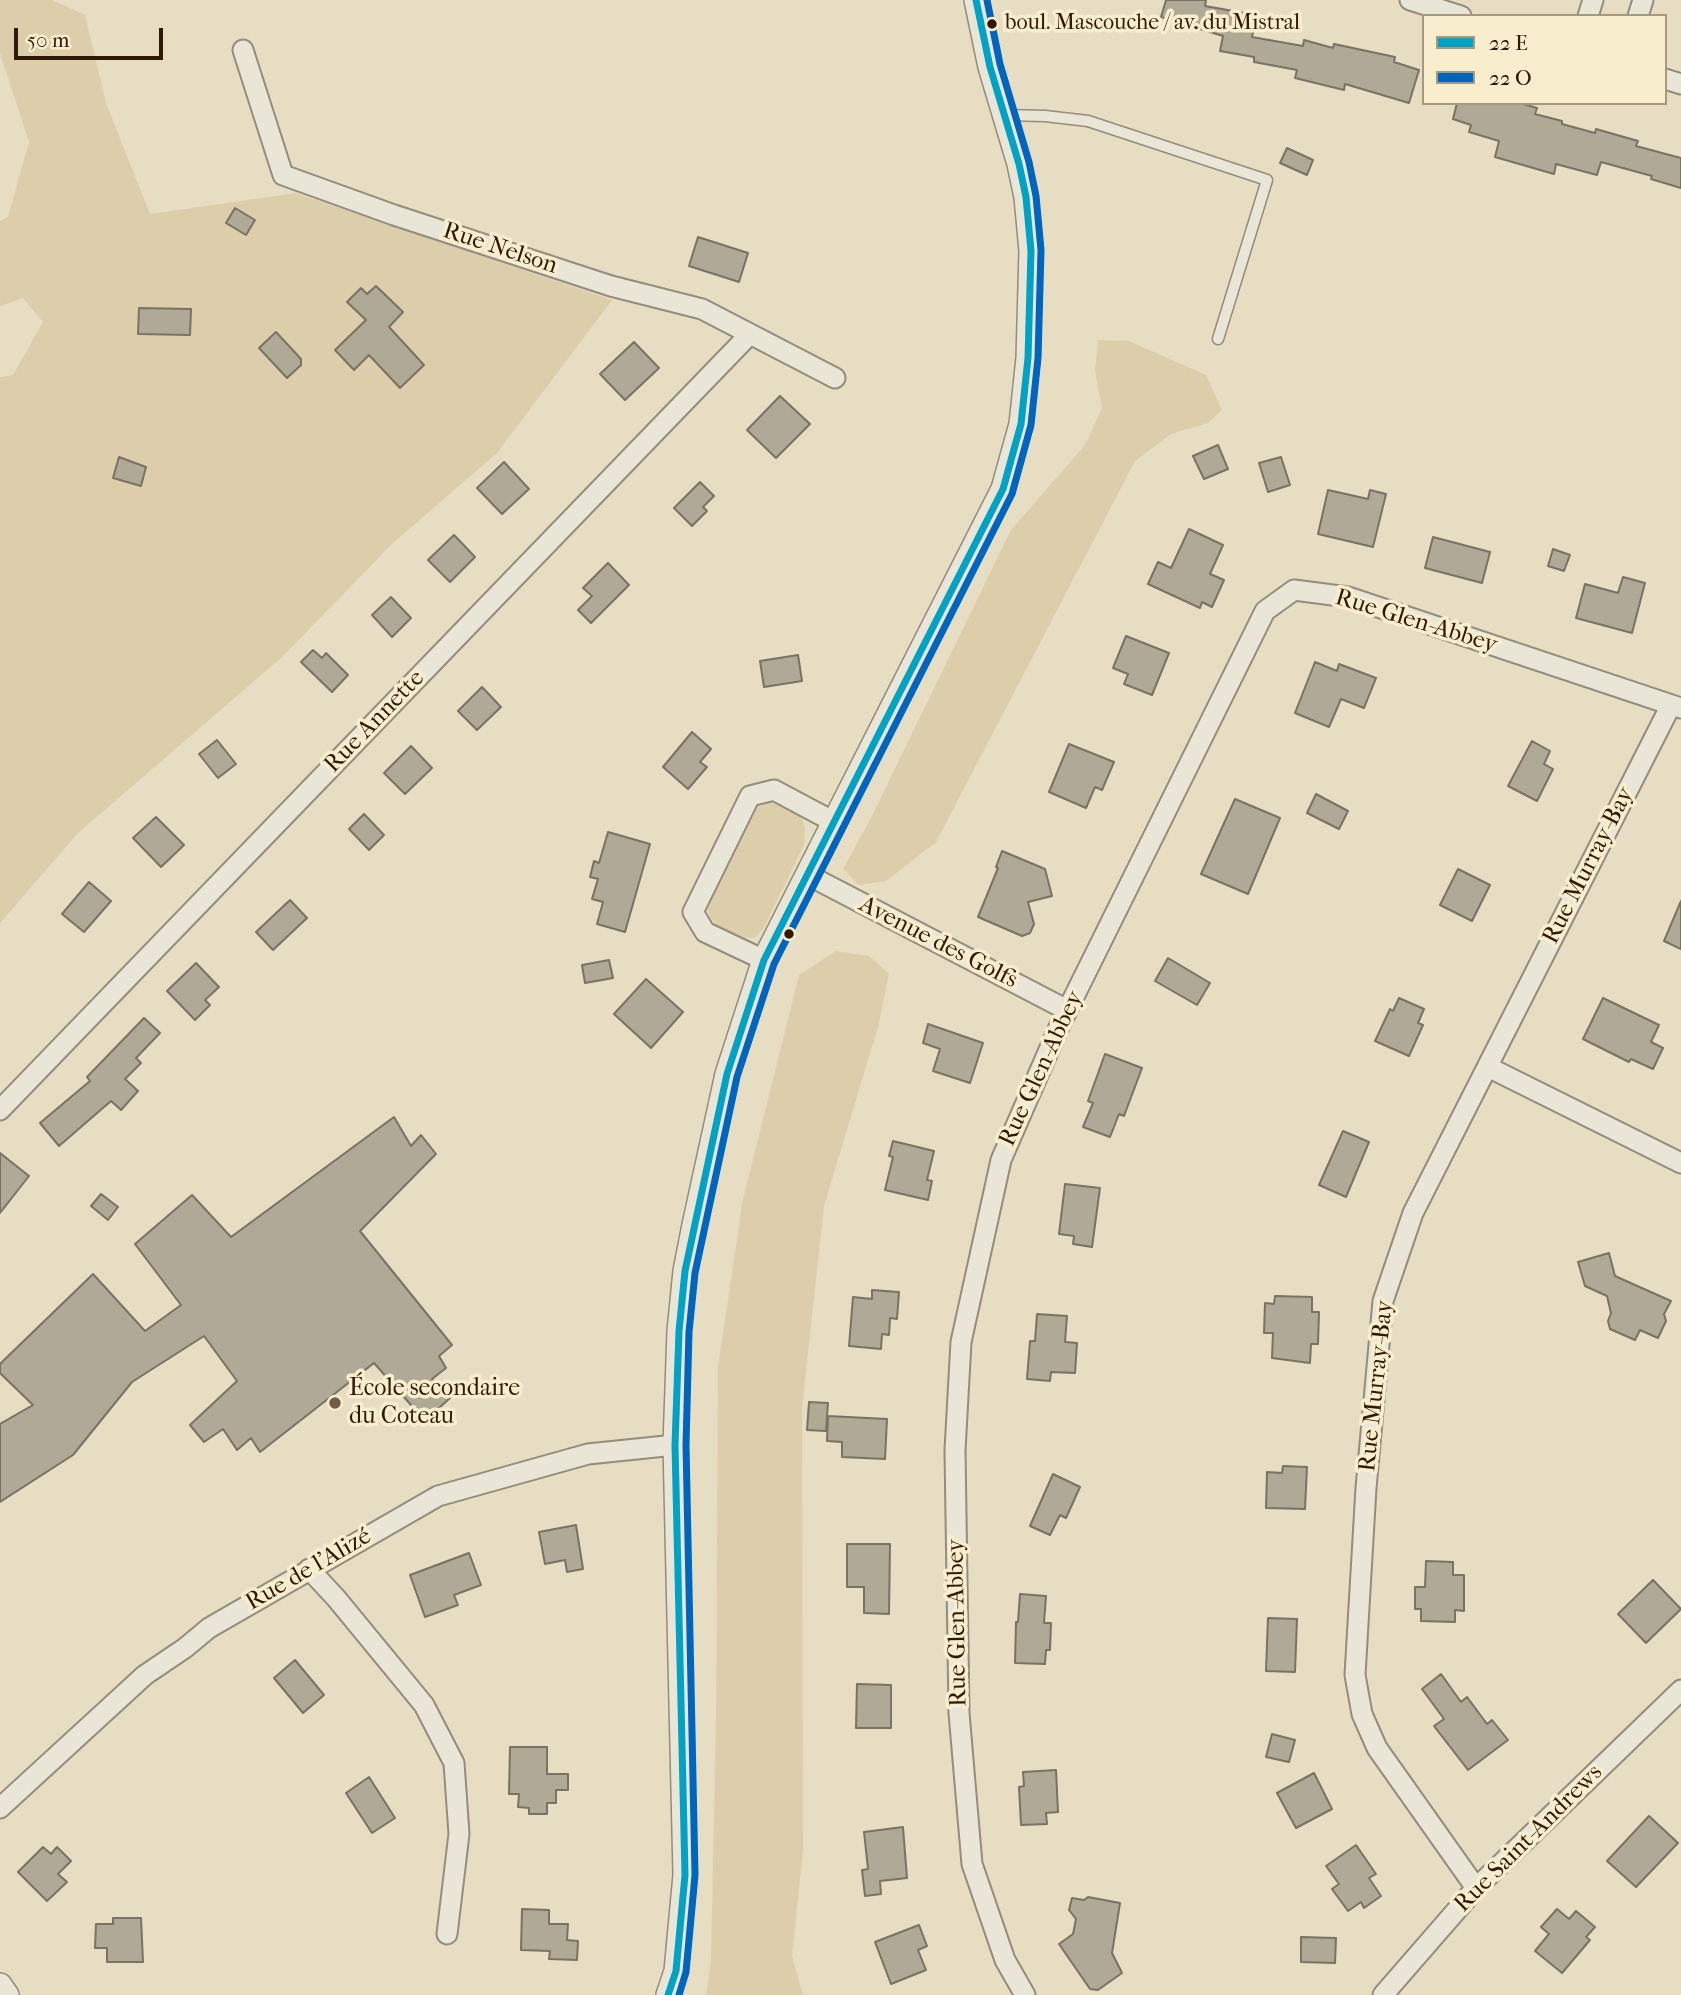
<!DOCTYPE html>
<meta charset="utf-8">
<style>
body{margin:0}
#map{position:relative;width:1681px;height:1995px;overflow:hidden;background:#e6ddc3;font-family:"IM FELL French Canon",serif}
canvas{display:block}
.legend{position:absolute;left:1422px;top:14px;width:245px;height:91px;box-sizing:border-box;background:#f8eece;border:2px solid #a8997e;margin:0;padding:9px 12px;list-style:none;font-size:21px;color:#301906}
.legend li{display:flex;align-items:center;gap:14px;height:35px}
.legend b{width:35px;border:2px solid #a8997e}
.scale{position:absolute;left:14px;top:28px;width:149px;height:32px;box-sizing:border-box;border:4px solid #301906;border-top:0;padding-left:9px;font-size:21px;line-height:24px;white-space:nowrap;color:#301906;-webkit-text-stroke:5px #f8eece;paint-order:stroke}
</style>
<div id="map">
<canvas width="1681" height="1995"></canvas>
<ul class="legend">
<li><b style="height:9px;background:#02a2c4"></b>22 E</li>
<li><b style="height:9px;background:#0065bd"></b>22 O</li>
</ul>
<div class="scale">50 m</div>
</div>
<script>
const ctx = document.querySelector('canvas').getContext('2d');
ctx.lineJoin = 'round';
function fillPath(path, color) {
  ctx.fillStyle = color;
  ctx.fill(path, 'evenodd');
}
function stroke(path, color, width, dash) {
  ctx.strokeStyle = color;
  ctx.lineWidth = width;
  ctx.lineCap = dash ? 'butt' : 'round';
  ctx.setLineDash(dash || []);
  ctx.stroke(path);
}
function label(font, color, halo, rows, align = 'center') {
  ctx.font = font + ' "IM FELL French Canon",serif';
  ctx.lineWidth = 7;
  ctx.setLineDash([]);
  ctx.textBaseline = 'middle';
  ctx.strokeStyle = halo;
  ctx.fillStyle = color;
  for (const [text, x, y, turn = 0] of rows) {
    ctx.save();
    ctx.translate(x, y);
    ctx.rotate((+turn || 0) * Math.PI / 180);
    ctx.textAlign = isNaN(turn) ? turn : align;
    if (halo) ctx.strokeText(text, 0, 0);
    ctx.fillText(text, 0, 0);
    ctx.restore();
  }
}
const green = new Path2D(`
 M0,0h52l33,15 21,88 44,111 146,-21 316,107 -115,153 -104,90 -111,114 -204,176 -78,90v-546l13,-2 30,-53 -20,-24 -23,8v-85l8,-4 21,-75 -29,-89z
 M1098,340l31,1 77,34 16,35 -14,13 -37,11 -36,27 -199,381 -50,39 -27,4 -16,-16 27,-49 141,-290 74,-85 17,-37 -7,-37z
 M768,803l11,2 22,12 4,10 -1,18 -41,84 -8,9c-26,1 -47,-11 -49,-38l51,-93z
 M836,951l33,5 20,18 -11,53 -54,179 -22,202 1,442 -11,106 11,39h-97l5,-35 5,-241 2,-352 25,-168 56,-224z`);
const building = new Path2D(`
 M1166,0h40l-1,6 51,9 -4,22 51,9 1,-6 29,8 1,-4 61,13 -1,5 25,8 -10,33 -64,-19 -1,6 -49,-12 2,-8 -43,-8v-5l-34,-6 3,-15 -62,-19z
 M1457,103h63l17,5 -2,6 27,7v3l33,9 1,-4 42,12 -2,5 45,12v30l-30,-9 1,-3 -51,-14 -4,13 -41,-11 -2,10 -59,-17 4,-16 -30,-9 2,-7 -18,-6z
 M1287,148l26,12 -6,15 -27,-12z
 M235,208l20,12 -9,15 -20,-12z
 M698,237l50,16 -9,29 -50,-16z
 M376,286l27,26 -14,15 35,38 -24,23 -31,-33 -15,15 -19,-20 31,-30 -19,-18 14,-14 6,6z
 M139,308l52,1 -1,26 -52,-1z
 M276,332l25,27v6l-14,13 -28,-30z
 M634,342l25,26 -34,32 -25,-26z
 M780,396l30,28 -34,34 -29,-28z
 M1218,445l10,24 -24,10 -11,-23z
 M119,457l27,10 -5,19 -28,-8z
 M1281,457l9,28 -22,7 -9,-29z
 M504,462l25,27 -27,25 -25,-26z
 M700,482l14,14 -11,11 4,4 -15,15 -18,-18z
 M1328,490l40,9 2,-9 16,4 -13,53 -55,-13z
 M1189,529l34,16 -13,29 14,6 -12,27 -10,-5 -2,6 -52,-24 10,-22 13,6z
 M454,535l21,22 -25,25 -22,-22z
 M1433,537l57,15 -8,31 -57,-15z
 M1553,549l17,6 -6,16 -16,-5z
 M608,563l21,22 -38,38 -13,-13 14,-14 -9,-8z
 M1623,577l22,6 -13,50 -56,-15 9,-34 33,9z
 M391,597l20,21 -19,19 -20,-22z
 M1126,636l43,17 -17,42 -28,-11 4,-10 -15,-6z
 M313,650l9,8 4,-5 22,22 -16,17 -31,-30z
 M798,655l4,26 -38,6 -4,-26z
 M1315,662l22,9 2,-7 37,14 -12,30 -23,-9 -12,28 -34,-14z
 M482,687l19,20 -24,23 -19,-19z
 M692,732l19,17 -11,13 7,5 -19,22 -25,-22z
 M217,740l19,24 -18,14 -19,-24z
 M1532,741l18,10 -6,13 9,5 -16,32 -29,-15z
 M1069,744l45,18 -12,28 -7,-3 -9,21 -37,-16z
 M411,746l21,22 -27,26 -21,-21z
 M1316,794l32,17 -9,18 -32,-16z
 M1235,799l45,19 -32,76 -47,-20z
 M364,814l20,21 -15,15 -20,-21z
 M156,817l28,28 -23,22 -28,-29z
 M608,832l42,12 -25,88 -28,-8 6,-22 -11,-3 6,-20 -8,-2 4,-16 5,2z
 M1002,851l43,18 7,27 -24,6 6,22 -4,9 -8,3 -44,-19 20,-49 -2,-1z
 M1458,869l32,16 -18,36 -32,-16z
 M89,882l22,19 -27,31 -22,-18z
 M290,900l17,18 -34,32 -17,-18z
 M1681,901v48l-17,-8z
 M1168,958l42,25 -13,22 -42,-24z
 M609,960l4,18 -28,5 -3,-18z
 M196,963l23,24 -14,13 5,5 -15,15 -28,-29z
 M646,979l37,33 -32,36 -37,-34z
 M1399,998l25,11 -6,14 5,2 -14,31 -34,-15 15,-32 3,2z
 M1603,998l56,27 -8,17 12,6 -10,21 -22,-10 -2,3 -46,-23z
 M144,1018l16,15 -24,25 5,5 -16,16 13,12 -17,19 -10,-9 -52,45 -19,-23 50,-42 -3,-4z
 M928,1024l55,19 -13,40 -37,-12 7,-22 -17,-6z
 M1105,1054l37,14 -18,48 -5,-2 -9,23 -27,-10 10,-24 -5,-2z
 M394,1117l17,29 10,-11 15,19 -76,77 92,114 -13,11 7,12 -14,11 19,18 -26,24 -51,-58 -114,89 -9,-14 -14,12 -14,-21 -19,13 -14,-17 47,-44 -33,-45 -72,46 -59,73 -73,47v-78l33,-19 -33,-32v-9l93,-90 52,57 36,-26 -46,-61 57,-49 39,42z
 M1343,1131l26,11 -23,55 -27,-12z
 M893,1141l41,10 -7,29 5,1 -4,19 -43,-10 8,-33 -4,-1z
 M0,1153l29,23 -29,37z
 M1065,1184l35,4 -8,59 -19,-3 1,-8 -15,-2z
 M101,1194l17,13 -10,13 -17,-14z
 M1609,1253l6,23 56,25 -7,13 2,7 -8,17 -18,-8 -5,10 -25,-11 -2,-8 3,-8 -4,-17 -22,-10 -7,-24z
 M872,1290l27,2 -2,27 -7,-1 -1,17 -7,-1 -1,15 -32,-3 4,-49 19,2z
 M1275,1296l37,1v15h7l-1,32h-7l-1,19 -38,-5 1,-25h-9l1,-30 9,1z
 M1037,1314l30,2 -2,26 12,1 -2,30 -24,-1 -1,9 -23,-2 3,-38h5z
 M809,1402l19,1 -2,28 -19,-1z
 M828,1416l59,3 -2,40 -43,-2v-15l-15,-1z
 M1283,1466l24,1 -2,42 -39,-1 1,-36 15,1z
 M1053,1474l27,13 -14,31 -6,-3 -10,20 -20,-9z
 M576,1525l7,44 -16,3 -2,-12 -20,4 -6,-32z
 M847,1544h43l-1,70 -25,-1v-26h-17z
 M469,1553l12,32 -27,10 4,10 -33,12 -15,-42z
 M1426,1561l27,1v13h11v36l-9,-1v12l-34,-1v-12h-6v-22h10z
 M1653,1580l28,29 -35,34 -28,-29z
 M1020,1594l26,2 -2,27h7l-1,27h-4l-1,14 -30,-1 1,-41h2z
 M1268,1618l29,1 -2,53 -29,-1z
 M295,1660l29,35 -21,18 -29,-35z
 M1441,1674l20,28 6,-5 20,27 5,-4 16,20 -40,30 -34,-44 10,-7 -22,-30z
 M857,1684l34,1v43h-35z
 M1272,1734l23,6 -6,22 -23,-5z
 M510,1747h37v27h21v16h-12v13h-9v11h-18v-6l-11,-1 1,-13h-10z
 M1056,1770l2,42 -12,1 1,11 -26,1 -2,-38 5,-1 -1,-14z
 M1314,1773l18,36 -36,19 -19,-35z
 M369,1777l26,41 -23,15 -26,-40z
 M1649,1816l29,27 -42,44 -29,-26z
 M903,1827l4,51 -27,3 1,13 -16,2 -3,-26 6,-1 -4,-37z
 M1356,1845l20,29 -7,4 12,18 -17,12 -3,-6 -13,9 -16,-22 7,-5 -13,-18z
 M43,1847l8,7 6,-7 14,14 -13,13 9,8 -20,19 -29,-29z
 M1088,1897l32,6 -8,50 10,20 -24,17 -8,-1 -31,-45 14,-10 3,-15 -7,-9 3,-12 12,2z
 M522,1909l27,1v14h19l-1,16 11,1 -1,19 -28,-1 1,-8 -29,-1z
 M1557,1909l12,10 7,-8 19,16 -9,10 4,3 -28,33 -27,-22 14,-17 -8,-7z
 M113,1918h28l2,44h-36v-14h-12l1,-24h17z
 M919,1925l8,21 -9,4 8,20 -35,14 -16,-42z
 M1301,1937l35,1 -1,25 -34,-1z`);
const service = new Path2D(`
 M1006,115l39,1 43,5 179,59 -49,159`);
const minor = new Path2D(`
 M1410,0l51,16
 M1588,16l5,-16
 M1638,16l5,-16
 M243,50l40,125 111,40 217,71 91,23 133,69
 M1665,79l16,5
 M808,875l259,135
 M764,960l-59,-28 -12,-20 57,-116 24,-6 60,32
 M1488,1067l193,96
 M0,1110l750,-776
 M309,1569l27,29 88,107 30,58 5,71 -12,100
 M0,1808l145,-133 40,-27 24,-20 229,-132 150,-42 87,-9
 M1476,1888l-99,-140 -15,-34 -7,-39 11,-187 17,-187 30,-88 258,-508
 M1025,1995l-20,-35 -33,-96 -13,-151 -4,-263 6,-108 40,-182 58,-133 206,-416 29,-21 54,7 333,111
 M1383,1995l93,-107 205,-198`);
const tertiary = new Path2D(`
 M0,1985l7,10
 M668,1995l8,-24 9,-96 -10,-430 4,-114 6,-60 9,-46 33,-151 37,-114 239,-471 18,-65 7,-66 3,-107 -5,-54 -7,-33 -29,-97 -14,-67`);
const bus1 = new Path2D(`
 M668,1995l8,-24 9,-96 -10,-430 4,-114 6,-60 42,-197 37,-114 239,-471 18,-65 7,-66 3,-107 -5,-54 -7,-33 -29,-97 -14,-67`);
const bus2 = new Path2D(`
 M679,1995l7,-23 9,-97 -9,-430 3,-113 6,-59 42,-196 37,-113 238,-470 19,-69 7,-67 3,-108 -5,-54 -7,-34 -29,-98 -13,-64`);
const markers = [
 [992,24,6,"#301906"],
 [789,934,6,"#301906"],
 [335,1403,7,"#705e48"]
];
const busNames = [
 ["boul. Mascouche / av. du Mistral",1005,24]
];
const streetNames = [
 ["Rue Nelson",500,249,18],
 ["Rue Glen-Abbey",1416,622,17],
 ["Rue Annette",375,722,-46],
 ["Rue Murray-Bay",1589,866,-63],
 ["Avenue des Golfs",938,943,27],
 ["Rue Glen-Abbey",1042,1069,-65],
 ["Rue Murray-Bay",1377,1386,-84],
 ["Rue de l'Alizé",309,1570,-30],
 ["Rue Glen-Abbey",958,1623,-91],
 ["Rue Saint-Andrews",1529,1839,-45]
];
const poiNames = [
 ["École secondaire",349,1389],
 ["du Coteau",349,1417]
];
fillPath(green, '#dcceaa');
fillPath(building, '#b0a996');
stroke(building, '#7a7263', 2);
stroke(service, '#958c7c', 13);
stroke(minor, '#958c7c', 23);
stroke(tertiary, '#958c7c', 26);
stroke(service, '#e9e6d8', 10);
stroke(minor, '#e9e6d8', 19);
stroke(tertiary, '#e9e6d8', 23);
stroke(bus1, '#02a2c4', 7);
stroke(bus2, '#0065bd', 7);
for (const [x, y, r, color] of markers) {
  const dot = new Path2D();
  dot.arc(x, y, r, 0, 2 * Math.PI);
  ctx.fillStyle = color;
  ctx.fill(dot);
  stroke(dot, '#f8eece', 2.5);
}
label('22px', '#301906', '#f8eece', busNames, 'left');
label('24px', '#301906', '#f8eece', streetNames);
label('24px', '#301906', '#f8eece', poiNames, 'left');
</script>
